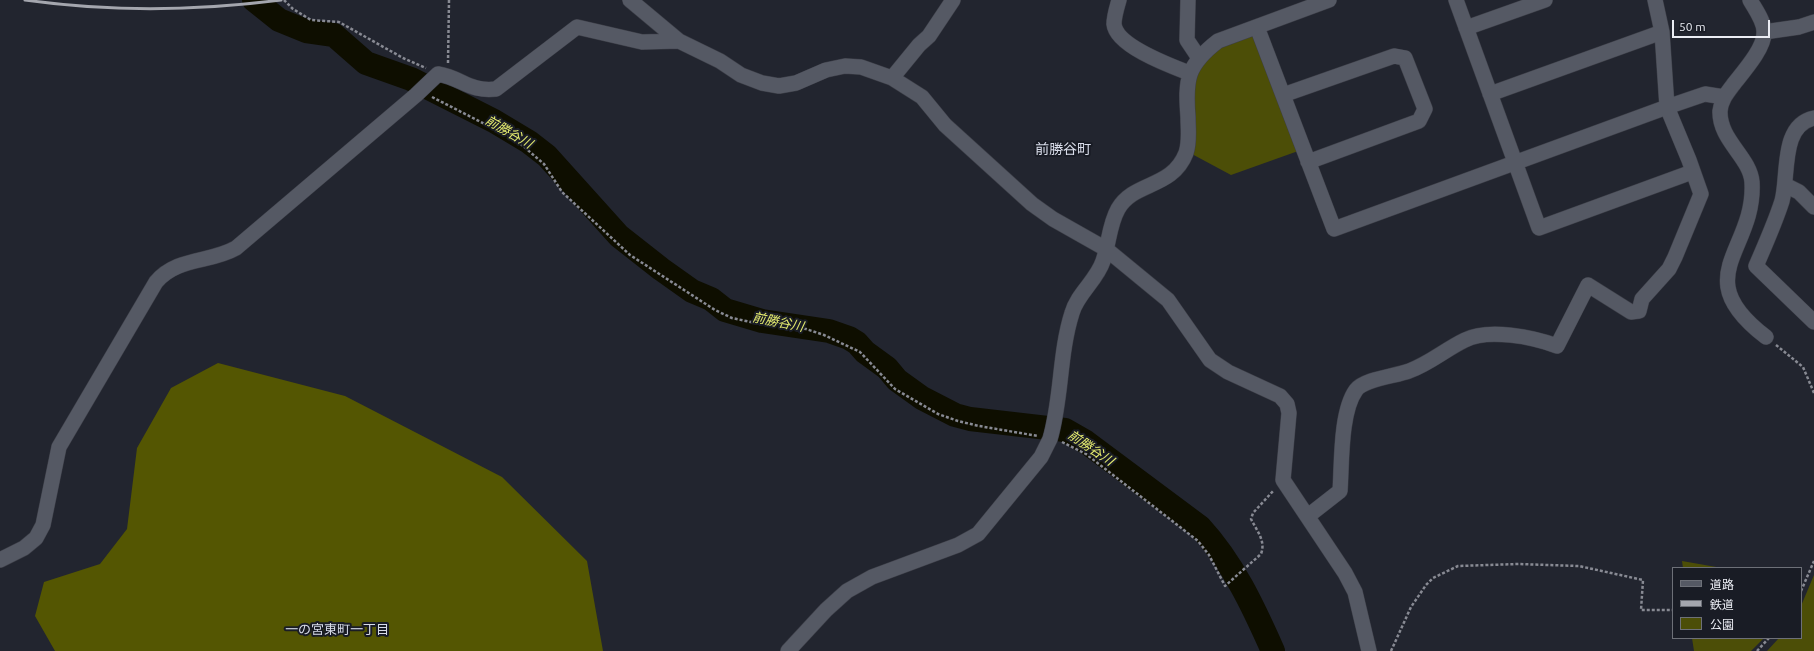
<!DOCTYPE html>
<meta charset="utf-8">
<style>
body{margin:0}
#map{position:relative;width:1814px;height:651px;overflow:hidden;background:#22252f;font-family:Ubuntu,"Noto Sans JP",sans-serif}
canvas{display:block}
.legend{position:absolute;left:1672px;top:567px;width:130px;height:72px;box-sizing:border-box;background:#191c25;border:1px solid #6d7078;margin:0;padding:5px 7px;list-style:none;font-size:12px;color:#ebedf4}
.legend li{display:flex;align-items:center;gap:8px;height:20px}
.legend b{width:20px;border:1px solid #6d7078}
.scale{position:absolute;left:1672px;top:20px;width:98px;height:18px;box-sizing:border-box;border:2px solid #ebedf4;border-top:0;padding-left:5px;font-size:12px;line-height:14px;white-space:nowrap;color:#ebedf4;-webkit-text-stroke:3px #191c25;paint-order:stroke}
</style>
<div id="map">
<canvas width="1814" height="651"></canvas>
<ul class="legend">
<li><b style="height:5px;background:#555964"></b>道路</li>
<li><b style="height:5px;background:#a4a6ae"></b>鉄道</li>
<li><b style="height:11px;background:#4c4e07"></b>公園</li>
</ul>
<div class="scale">50 m</div>
</div>
<script>
const ctx = document.querySelector('canvas').getContext('2d');
ctx.lineJoin = 'round';
function fillPath(path, color) {
  ctx.fillStyle = color;
  ctx.fill(path, 'evenodd');
}
function stroke(path, color, width, dash) {
  ctx.strokeStyle = color;
  ctx.lineWidth = width;
  ctx.lineCap = dash ? 'butt' : 'round';
  ctx.setLineDash(dash || []);
  ctx.stroke(path);
}
function label(font, color, halo, rows, align = 'center') {
  ctx.font = font + ' Ubuntu,"Noto Sans JP",sans-serif';
  ctx.lineWidth = 4;
  ctx.setLineDash([]);
  ctx.textBaseline = 'middle';
  ctx.strokeStyle = halo;
  ctx.fillStyle = color;
  for (const [text, x, y, turn = 0] of rows) {
    ctx.save();
    ctx.translate(x, y);
    ctx.rotate((+turn || 0) * Math.PI / 180);
    ctx.textAlign = isNaN(turn) ? turn : align;
    if (halo) ctx.strokeText(text, 0, 0);
    ctx.fillText(text, 0, 0);
    ctx.restore();
  }
}
const green = new Path2D(`
 M1265,29l36,121 -70,25 -41,-22 6,-83 11,-18z
 M1682,561l40,7h-39z
 M1814,575v76h-47l12,-13h22v-32z
 M1692,638h72l-13,13h-57z`);
const forest = new Path2D(`
 M218,363l127,33 157,81 85,84 16,90h-548l-20,-35 9,-34 56,-18 27,-35 10,-81 34,-60z`);
const river = new Path2D(`
 M254,0l25,20 27,11 28,4 32,28 45,16 83,42 35,21 18,14 72,80 42,33 31,22 19,8 14,11 37,11 67,10 20,7 8,5 8,9 22,16 10,12 25,18 33,17 15,4 95,11 21,12 114,85c33,36 53,79 73,124`);
const path = new Path2D(`
 M284,0l9,9 18,11 28,2 64,36 23,10
 M448,63l1,-63
 M432,97l84,43 28,24 18,28 68,63 85,55 17,8 28,6 46,5 18,6 36,17 35,37 43,25 20,7 21,5 59,10
 M1776,345l27,22 11,26
 M1062,442l24,12 112,87 11,14 16,31 36,-32c5,-13 -4,-23 -10,-35l2,-6 21,-23
 M1801,591l13,-30
 M1391,651l20,-44 15,-22 7,-7 25,-12 61,-2 60,2 64,14 -2,30h32
 M1757,651l12,-13`);
const minor = new Path2D(`
 M630,0l49,41 41,20 21,14 21,8 17,3 17,-3 30,-13 19,-4 16,1 31,11 30,19 23,28 87,79 21,15 53,30 62,51 42,60 18,12 52,24 7,8 2,9 -6,67 62,93 10,19 14,59
 M1119,0c-2,7 -5,16 -5,24 2,22 57,42 75,49
 M1188,0l-1,40 12,18
 M1456,0l83,228 153,-56
 M1750,0c5,9 15,22 14,33 0,16 -21,39 -31,52 -6,8 -12,15 -13,26 -1,29 30,46 32,71 4,69 -66,94 14,155
 M1257,27l77,202 333,-122 38,-13 19,3
 M1466,28l79,-28
 M1764,32l35,-5 15,-5
 M892,78l27,-33 10,-9 24,-36
 M1490,94l172,-62
 M1283,95l111,-39 11,2 20,51 -6,12 -111,41
 M1814,118c-34,7 -25,58 -32,83 -7,22 -17,44 -26,65l58,56
 M1785,185l14,7 15,15
 M1308,516l32,-25c2,-27 0,-79 16,-101 8,-11 40,-14 53,-19 20,-7 37,-22 56,-31 23,-12 68,-3 92,6l31,-61 43,27 8,-1 3,-12 27,-30 6,-12 26,-63 -12,-34 -22,-53 -5,-75 -7,-32
 M0,560l24,-12 12,-10 7,-13 16,-78 97,-165c21,-25 54,-19 80,-34l180,-153 22,-21c24,4 31,18 58,15l81,-62 65,15 37,-1
 M788,651l38,-41 21,-19 25,-14 86,-32 20,-11 63,-77 9,-18c12,-41 9,-85 22,-126 5,-19 25,-33 31,-52 6,-17 6,-36 15,-52 16,-28 54,-20 68,-56 4,-12 2,-23 2,-36 -3,-38 -1,-52 30,-76l111,-41`);
const rail = new Path2D(`
 M25,0c85,12 171,11 256,0`);
const waterNames = [
 ["前勝谷川",509,132,30],
 ["前勝谷川",778,322,11],
 ["前勝谷川",1091,448,34]
];
const neighbourhoodNames = [
 ["一の宮東町一丁目",337,630]
];
const quarterNames = [
 ["前勝谷町",1063,149]
];
fillPath(green, '#4c4e07');
fillPath(forest, '#545602');
stroke(river, '#0e0e00', 24);
stroke(minor, '#3d3f48', 16);
stroke(path, '#888a93', 2.5, [3, 2]);
stroke(minor, '#555964', 15);
stroke(rail, '#a4a6ae', 3);
label('italic 13px', '#e6ed6f', '#191c25', waterNames);
label('13px', '#d8dce9', '#191c25', neighbourhoodNames);
label('14px', '#d8dce9', '#191c25', quarterNames);
</script>
